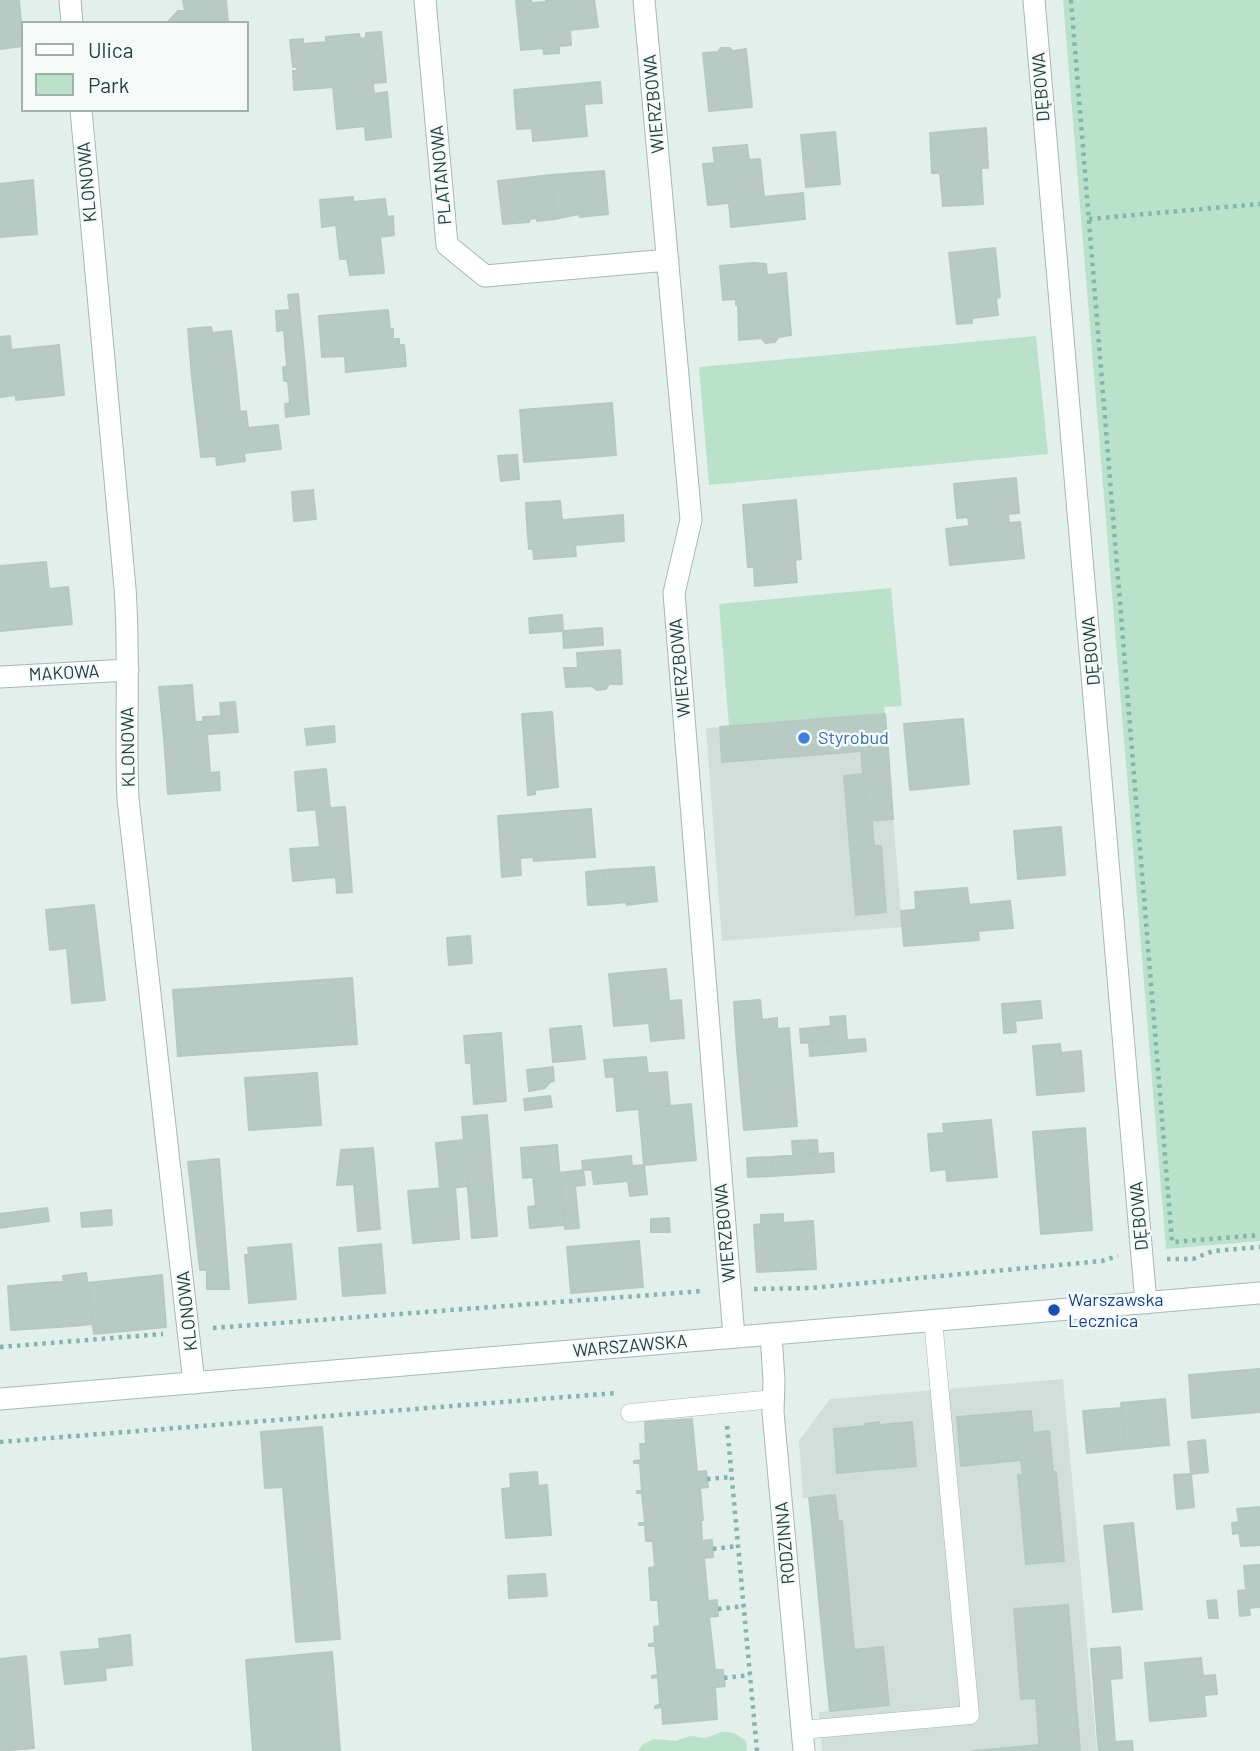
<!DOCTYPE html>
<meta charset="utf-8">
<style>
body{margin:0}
#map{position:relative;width:1260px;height:1751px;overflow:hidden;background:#e3efeb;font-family:Barlow,sans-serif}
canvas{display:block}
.legend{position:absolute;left:21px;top:21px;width:228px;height:91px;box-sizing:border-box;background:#f5faf8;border:2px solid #a0b0ae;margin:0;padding:9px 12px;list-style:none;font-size:21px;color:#20423e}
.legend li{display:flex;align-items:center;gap:14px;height:35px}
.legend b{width:35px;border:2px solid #a0b0ae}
</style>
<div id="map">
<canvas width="1260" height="1751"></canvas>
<ul class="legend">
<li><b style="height:9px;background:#fff"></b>Ulica</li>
<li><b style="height:19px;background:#bae2ca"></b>Park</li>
</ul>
</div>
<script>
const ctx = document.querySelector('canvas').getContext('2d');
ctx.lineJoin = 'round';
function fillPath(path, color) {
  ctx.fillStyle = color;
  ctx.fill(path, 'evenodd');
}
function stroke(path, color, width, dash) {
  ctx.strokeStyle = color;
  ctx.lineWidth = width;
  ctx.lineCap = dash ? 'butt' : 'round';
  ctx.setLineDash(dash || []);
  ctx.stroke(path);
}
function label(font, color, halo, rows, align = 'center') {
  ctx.font = font + ' Barlow,sans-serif';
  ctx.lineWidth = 5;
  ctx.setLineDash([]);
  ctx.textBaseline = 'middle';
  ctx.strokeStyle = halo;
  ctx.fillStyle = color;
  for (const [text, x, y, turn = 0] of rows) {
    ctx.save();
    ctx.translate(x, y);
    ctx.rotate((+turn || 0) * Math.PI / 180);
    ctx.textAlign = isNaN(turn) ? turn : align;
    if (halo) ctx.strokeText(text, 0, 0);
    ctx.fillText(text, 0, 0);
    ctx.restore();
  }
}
const built = new Path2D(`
 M885,714l17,213 -180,14 -16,-213z
 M1063,1379l34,372h-275l-3,-39 11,-1 -21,-213h-6l-4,-57 31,-42z`);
const green = new Path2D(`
 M1063,0h197v1241l-94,8z
 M1036,336l12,118 -339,31 -10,-118z
 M891,588l11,118 -18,1 1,7 -156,12 -10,-122z
 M721,1732c10,-1 16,2 25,9l1,10h-109l5,-7 11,-5 22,2 14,-5 16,2z`);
const building = new Path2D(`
 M0,0h19l4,46 -23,3z
 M183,0h43l2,23h-61l11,-12h7z
 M516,0h15l1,3 14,-1v-2h48l4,27 -28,3 1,15 -12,1v7l-15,1 -1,-6 -22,2z
 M381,32l5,50 -13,1 1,11 13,-2 4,45 -25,3 -1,-14 -28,3 -4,-42 -39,3 -1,-19h4v-4h-4l-3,-27 13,-1v5l23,-2v-5l33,-3 1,5 6,-1v-5z
 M721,48h9l2,3 14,-2 6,58 -43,4 -6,-58 15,-1z
 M600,82l2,21 -18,1 3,32 -54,5 -1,-13 -15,1 -3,-39z
 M986,128l2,40h-7l2,36 -40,2 -3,-33h-8l-2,-40z
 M835,132l5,52 -34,3 -5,-52z
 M747,145l2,15 11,-1 4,38 39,-4 2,26 -74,8 -2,-24 -21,2 -5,-41 12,-1 -2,-15z
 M604,171l4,43 -28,3 -1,-3 -24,5 -4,-44z
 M551,175l4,44 -18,2v-3l-7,1 -1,3 -26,2 -5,-43z
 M33,180l4,54 -37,3v-53z
 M353,197v5l32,-3 2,18 6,-1 1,19 -14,2 4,36 -34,2 -3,-16h-7l-4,-34 -14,2 -2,-27z
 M995,248l5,49 -4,1 2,17 -26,3v5l-15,1 -8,-71z
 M754,263l12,1 1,11 19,-2 5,62 -12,2 -4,5 -9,1 -5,-5 -22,2 -1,-36 -2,1v-6l-13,1 -3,-34z
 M298,294l7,72 -18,1 -3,-37 -7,1 -1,-20 14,-1 -2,-15z
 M388,310l2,20 3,-1v10h6v6h5l2,21 -60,6 -1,-16 -23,1 -3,-41z
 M211,327l1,6 19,-2 5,41 -44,5 -4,-48z
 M10,336l1,14 48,-5 5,50 -48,5v-5l-16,2v-60z
 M305,366l4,48 -23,3 -1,-13 5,-1 -2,-22h-4l-1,-14z
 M236,372l4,40 6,-1 2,17 30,-3 3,24 -37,4 1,8 -28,4 -1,-9 -15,1 -9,-80z
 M612,403l4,52 -92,7 -4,-52z
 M517,455l2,24 -18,2 -3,-25z
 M1016,478l3,35 -11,1 1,9 11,-1 4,36 -74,7 -4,-36 23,-3 -1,-9 -11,1 -3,-34z
 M313,490l3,29 -22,2 -2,-29z
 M796,500l5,59 -6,1 2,22 -42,4 -1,-19h-6l-5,-62z
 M560,501l2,19 -35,3 -1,-20z
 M623,515l1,26 -49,4 1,11 -42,3 -1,-11 -4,1 -2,-26z
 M46,562l3,27 19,-2 4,37 -72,7v-65z
 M562,615l1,16 -33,2 -1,-15z
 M602,628l1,17 -39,3 -1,-17z
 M620,650l2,34h-13l-3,5 -9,1 -5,-4 -26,1 -2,-19h14l-1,-15z
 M192,685l3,37h8v-5l18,-1 2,17 -59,5 -5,-51z
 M235,702l3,30 -15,1 -3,-30z
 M552,712l6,75 -23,3v4l-7,1 -6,-81z
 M885,714l3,35 -166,13 -2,-35z
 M963,719l6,65 -59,6 -6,-66z
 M334,726l1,16 -28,3 -2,-16z
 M207,735l3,38 9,-1 1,18 -52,4 -4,-56z
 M888,749l5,70 -26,2 -6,-70z
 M326,769l4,39 -32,3 -3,-39z
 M863,774l4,47h5l2,25 -24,2 -6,-72z
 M345,807l7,85 -15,1 -1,-16 -43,4 -3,-32 30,-2 -4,-38z
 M591,809l4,48 -61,4 -1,-4 -13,1 1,17 -19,2 -4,-61z
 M1061,827l4,48 -47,4 -4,-48z
 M874,846h7l5,66 -30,3 -6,-67z
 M654,867l3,34 -30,4 -1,-3 -19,2 -3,-34z
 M604,870l3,34 -19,1 -2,-33z
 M967,888l2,17 -53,4 -1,-17z
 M1010,901l3,27 -35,3 1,9 -75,6 -3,-35z
 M94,905l11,95 -33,3 -5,-55 -17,2 -4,-40z
 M470,936l2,27 -23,2 -2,-27z
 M666,969l3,32 12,-1 3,38 -33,3 -2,-18 -35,3 -5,-52z
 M352,978l5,66 -179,12 -5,-66z
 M760,1000l2,20 15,-2v11l12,-1 1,16 -53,5 -3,-47z
 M1040,1001l2,17 -27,3 1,11 -12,1 -2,-29z
 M845,1016l2,24 -46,3 -1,-14 31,-3 -1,-9z
 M581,1026l4,33 -32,3 -3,-33z
 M501,1033l5,68 -32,3 -3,-41h-5l-2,-27z
 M865,1039l1,12 -56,5 -1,-13z
 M790,1044l7,82 -53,4 -7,-81z
 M1060,1044l1,9 20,-2 3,40 -47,4 -4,-49z
 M646,1057l2,16 -42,4 -2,-17z
 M553,1067l1,14 -4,1 -5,6 -16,3 -2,-21z
 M667,1072l3,34 -53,5 -3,-35z
 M317,1073l4,52 -72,5 -4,-52z
 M550,1096l2,11 -27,3 -1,-11z
 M691,1104l5,56 -52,5 -5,-56z
 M487,1115l10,121 -25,2 -10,-121z
 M991,1120l6,57 -50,4 -1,-12 -15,2 -3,-37 16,-1 -1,-9z
 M1085,1128l7,102 -51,4 -8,-102z
 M464,1140l4,46 -28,3 -4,-46z
 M817,1140l1,13 -25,2 -1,-14z
 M557,1145l7,80 -34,3 -2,-21 8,-1 -3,-29 -10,1 -2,-30z
 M373,1148l7,81 -22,2 -4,-47 -17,1 4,-35z
 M833,1153l1,19 -61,4 -2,-19z
 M631,1156l1,10 -49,4 -1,-9z
 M771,1157l2,19 -25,1 -1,-19z
 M219,1159l10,130h-22v-19h-7l-12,-108z
 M644,1165l3,29 -17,2 -2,-15 -34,3 -2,-14z
 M583,1170l2,15 -10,1 4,42 -14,1 -5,-56z
 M455,1187l4,52 -46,4 -5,-52z
 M47,1208l2,13 -49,7v-14z
 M111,1210l1,15 -30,2 -1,-14z
 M783,1214v9l30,-2 3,48 -59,3 -3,-47 7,-1v-9z
 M669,1218l1,14h-19v-13z
 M639,1241l4,46 -72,6 -4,-46z
 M291,1244l5,55 -47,4 -4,-48h4l-1,-7z
 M381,1244l4,49 -42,3 -4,-48z
 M86,1273l7,51 -20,2 -4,-45 -5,1 -1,-6z
 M162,1275l4,52 -72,7 -7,-51z
 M69,1281l4,45 -62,4 -3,-44z
 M1260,1369v43l-68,6 -3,-43z
 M1165,1399l4,46 -43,4 -5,-46z
 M1121,1408l5,41 -39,4 -4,-42z
 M1031,1411l2,22 16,-2 4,41h3l8,89 -38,3 -8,-89h5l-2,-15 -60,6 -4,-49z
 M692,1419l5,53 9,-1 2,16 -8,1 3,32h-2l1,21 10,-1 1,17 -9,1 4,43 9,-1 1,16 -9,1 6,53h8l2,16 -10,1 2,32 -54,5 -1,-17 -7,1v-2l5,-1 -2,-28 -6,1v-2l6,-1 -3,-29h-6v-2l6,-1 -1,-16 6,-1 -2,-26h-7l-2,-32 6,-1 -2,-26h-7l-1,-16h-6v-2h6l-3,-30h-5v-2h5l-2,-28h-6v-2l7,-1 -1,-16h6l-1,-22z
 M879,1422v3l33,-3 4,44 -79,7 -3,-44 31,-3v-2z
 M322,1427l18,212 -44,3 -13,-155 -18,1 -4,-56z
 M1205,1440l3,32 -17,2 -3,-32z
 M537,1472l1,14 9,-1 4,50 -45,3 -4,-49 9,-1 -1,-14z
 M1191,1474l3,33 -17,2 -3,-34z
 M835,1495l3,26 -26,3 -3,-26z
 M1260,1507v38l-19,1 -2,-13 -6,1 -1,-11 7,-1 -2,-13z
 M842,1521l12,129 -30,3 -12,-129z
 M1133,1523l9,86 -29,3 -9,-86z
 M1260,1565v42l-11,1 1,7 -10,1 -2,-25 8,-1 -2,-24z
 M545,1574l2,22 -38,2 -1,-22z
 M1216,1600l2,18h-9l-2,-17z
 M1068,1605l12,146h-40l-4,-53 -15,1 -7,-90z
 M130,1635l2,30 -27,3 1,12 -41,4 -4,-32 39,-3 -1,-10z
 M883,1647l6,58 -59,6 -6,-58z
 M1120,1647l2,31 -12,1 5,63 -17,1 -7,-94z
 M332,1652l8,99h-87l-7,-91z
 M26,1656l8,92 -34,3v-92z
 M1201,1658l2,18 12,-1 2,19 -13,1 2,21 -56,5 -5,-58z
 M1132,1741l1,10h-34l-1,-8z
 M1040,1745v6h-68z`);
const path = new Path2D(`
 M1071,0l101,1242 88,-7
 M1089,219l171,-15
 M1167,1259h26l20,-8 47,-4
 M754,1289l57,-1 291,-27 16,-5
 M213,1328l491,-37
 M0,1347l163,-13
 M727,1426l30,325
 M0,1442l616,-49
 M707,1479l25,-2
 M713,1549l25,-3
 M718,1609l26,-3
 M724,1678l26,-3`);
const service = new Path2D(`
 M630,1413l144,-14
 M802,1730l168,-15 -37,-395`);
const minor = new Path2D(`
 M70,0l2,23
 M425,0l22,245 38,31 183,-16
 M644,0l47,520 -17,73 60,744
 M1034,0l112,1303
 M81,110l44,478c5,70 0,141 3,211l66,584
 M0,677l128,-7
 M771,1334l3,47 -1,31 31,339`);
const secondary = new Path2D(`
 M0,1399l1260,-106`);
const markers = [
 [804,738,7,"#3f7fe0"],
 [1054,1310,7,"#1a4fb4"]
];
const streetNames = [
 ["DĘBOWA",1041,87,-94],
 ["WIERZBOWA",654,104,-95],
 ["PLATANOWA",441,175,-95],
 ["KLONOWA",87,182,-95],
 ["DĘBOWA",1091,651,-95],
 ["WIERZBOWA",680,668,-95],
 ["MAKOWA",64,673,-3],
 ["KLONOWA",128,747,-91],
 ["DĘBOWA",1139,1216,-95],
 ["WIERZBOWA",725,1233,-95],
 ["KLONOWA",187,1311,-96],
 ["WARSZAWSKA",630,1346,-5],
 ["RODZINNA",785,1543,-95]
];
const shopNames = [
 ["Styrobud",818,738]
];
const transitNames = [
 ["Warszawska",1068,1300],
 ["Lecznica",1068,1321]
];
fillPath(built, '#d1dfda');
fillPath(green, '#bae2ca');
fillPath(building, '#b8cac4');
stroke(building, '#b5c9c3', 2);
stroke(service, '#a5b8b4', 19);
stroke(minor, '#a5b8b4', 23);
stroke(secondary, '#a0bcb6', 23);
stroke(path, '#80b6ac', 4.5, [3.5, 5]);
stroke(service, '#fff', 18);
stroke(minor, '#fff', 21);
stroke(secondary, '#fff', 21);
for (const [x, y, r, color] of markers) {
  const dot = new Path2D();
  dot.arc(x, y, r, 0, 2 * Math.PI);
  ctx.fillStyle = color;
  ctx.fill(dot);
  stroke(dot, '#f5faf8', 2.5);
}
label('18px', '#20423e', '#f5faf8', streetNames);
label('18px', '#366cbe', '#f5faf8', shopNames, 'left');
label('18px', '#164399', '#f5faf8', transitNames, 'left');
</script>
